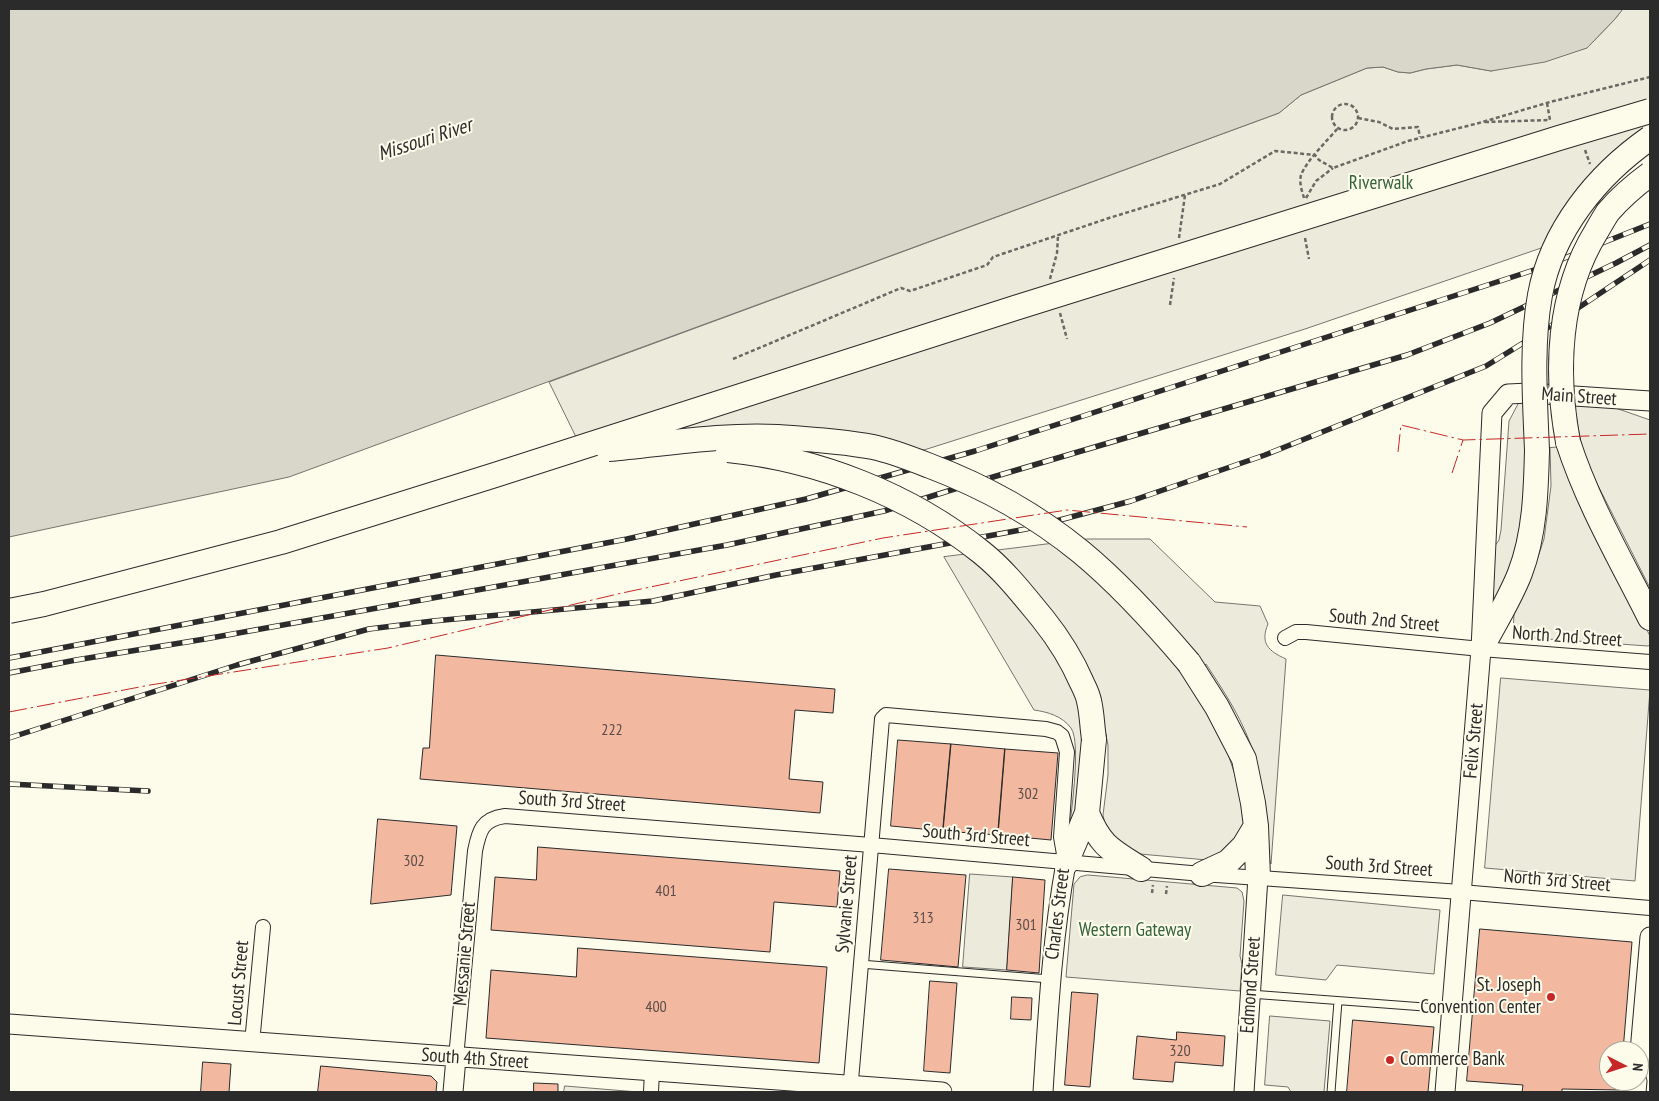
<!DOCTYPE html>
<style>
body{margin:0}
#map{position:relative;width:1659px;height:1101px;overflow:hidden;background:#fdfbea;font-family:"PT Sans Narrow",sans-serif}
canvas{display:block}
.frame{position:absolute;inset:0;border:10px solid #2b2b2b;pointer-events:none}
.north{position:absolute;left:1599px;top:1041px;width:50px;height:50px;box-sizing:border-box;background:#fdfbea;border:1px solid #a9a89e;border-radius:50%;rotate:95deg;font-size:14px;font-weight:700;line-height:20px;text-align:center;color:#2b2b2b}
.north::after{content:'';display:block;margin:auto;width:18px;height:22px;background:#c62828;clip-path:polygon(50% 0,100% 100%,50% 72%,0 100%)}
</style>
<div id="map">
<canvas width="1659" height="1101"></canvas>
<div class="frame"></div>
<div class="north">N</div>
</div>
<script>
const ctx = document.querySelector('canvas').getContext('2d');
ctx.lineJoin = 'round';
function fillPath(path, color) {
  ctx.fillStyle = color;
  ctx.fill(path, 'evenodd');
}
function stroke(path, color, width, dash) {
  ctx.strokeStyle = color;
  ctx.lineWidth = width;
  ctx.lineCap = dash ? 'butt' : 'round';
  ctx.setLineDash(dash || []);
  ctx.stroke(path);
}
function label(font, color, halo, rows, align = 'center') {
  ctx.font = font + ' "PT Sans Narrow",sans-serif';
  ctx.lineWidth = 4;
  ctx.setLineDash([]);
  ctx.textBaseline = 'middle';
  ctx.strokeStyle = halo;
  ctx.fillStyle = color;
  for (const [text, x, y, turn = 0] of rows) {
    ctx.save();
    ctx.translate(x, y);
    ctx.rotate((+turn || 0) * Math.PI / 180);
    ctx.textAlign = isNaN(turn) ? turn : align;
    if (halo) ctx.strokeText(text, 0, 0);
    ctx.fillText(text, 0, 0);
    ctx.restore();
  }
}
const green = new Path2D(`
 M1623,9h27v126l-100,110 -245,84 -381,121 -54,-11 -294,-2 -27,-55 730,-269 22,-18 66,-27 16,-1 15,5 12,1 16,-4 31,-4 34,6 96,-23 28,-29z
 M1529,401l1,80 -14,77 -30,74 5,-81 8,-11 2,-10 8,-109 9,-17z
 M1574,403l33,2 43,15v168l-66,-130z
 M1562,447l40,95 48,94v9l-2,1 -129,-9 -6,-4 1,-19 19,-42 11,-33 7,-53 -1,-38z
 M1087,539h63l65,63 45,4 8,18c-8,19 0,27 18,35l-15,205 -3,-10c-4,-29 -5,-59 -11,-87 -8,-38 -30,-71 -51,-103l-20,15 37,60 13,39 11,42 -13,29 -27,11 -67,-6 -15,-3 -19,-22 -3,-14 5,-40v-30l-6,-29 -34,125c2,-22 14,-97 3,-113 -9,-12 -23,-16 -37,-18l-90,-153z
 M1088,875l149,13 5,4 2,9 -4,55 2,8 -2,27 -174,-14 8,-93 6,-7z`);
const parking = new Path2D(`
 M1501,678l149,12 -15,191 -150,-13z
 M970,874l43,3 -6,93 -44,-3z
 M1283,895l157,15 -6,64 -97,-9 -11,15 -50,-5z
 M1270,1016l60,5 -6,71h-33l-3,-5 -23,-2z
 M565,1086l73,6h-74z`);
const water = new Path2D(`
 M9,9h1614l-8,10 -28,29 -42,14 -54,9 -34,-6 -31,4 -16,4 -12,-1 -15,-5 -16,1 -66,27 -22,18 -990,364 -280,60z`);
const building = new Path2D(`
 M436,655l399,34 -2,24 -38,-3 -6,69 34,3 -3,31 -400,-34 3,-31h6z
 M898,740l53,4 -8,87 -52,-5z
 M951,744l54,5 -7,86 -55,-4z
 M1005,749l53,4 -7,87 -53,-5z
 M378,819l79,7 -6,69 -80,9z
 M538,847l302,24 -3,36 -63,-5 -4,50 -279,-22 4,-53 41,3z
 M889,869l77,6 -8,92 -77,-7z
 M1013,877l32,3 -6,93 -32,-3z
 M1480,929l152,13 -9,109h-14v30h12l-1,9 -58,-1v3h-40l1,-7 -56,-4z
 M578,948l249,19 -8,96 -333,-25 5,-68 85,7z
 M930,981l27,2 -7,90 -26,-2z
 M1072,992l26,2 -8,93 -25,-2z
 M1012,997l20,1 -1,22 -20,-1z
 M1353,1020l81,7 -6,65h-81z
 M1177,1032l48,4 -2,30 -48,-4 -2,20 -40,-3 4,-43 39,4z
 M203,1062l28,2 -2,28h-28z
 M321,1066l110,10 6,6 -1,10h-118z
 M534,1083l24,1v8h-24z`);
const path = new Path2D(`
 M1547,103l3,17
 M1332 117a13 13 0 1 1 26 0a13 13 0 1 1-26 0Z
 M1358,118l21,4 14,7 25,-2 2,10
 M1485,122l65,-2
 M1585,150l5,14
 M1304,198c-2,-7 -5,-15 -3,-23 6,-15 26,-34 37,-47
 M1306,198l10,-17 17,-13
 M1179,238l6,-43
 M1305,238l4,21
 M1050,279l7,-26 1,-17
 M1170,305l4,-27
 M1060,313l7,26
 M733,359l168,-71 9,3 77,-26 6,-8 116,-39 111,-34 55,-33 40,4 4,5 14,8 75,-27 71,-18 71,-21 100,-25
 M1152,893l1,-8
 M1166,894l1,-8`);
const lane = new Path2D(`
 M860,964l190,15
 M1250,994l201,15
 M1331,1092l7,-91`);
const street = new Path2D(`
 M1285,638l11,-6h10l175,17 169,13
 M252,1043l11,-116
 M456,1058l19,-207c4,-20 7,-32 30,-35l366,29 331,29 259,18 189,16
 M651,1092l1,-21
 M850,1092l32,-373 4,-4 160,14 11,3 5,4 5,16 -6,85 4,23`);
const secondary = new Path2D(`
 M9,1024l933,68
 M1639,1063l11,-126
 M453,1092l3,-34
 M1043,1092c5,-77 9,-153 23,-229
 M1244,1092l14,-215
 M1445,1092l36,-443 11,-236 16,-19 21,-1 121,8
 M1636,1092l1,-11`);
const highway = new Path2D(`
 M1568,442c20,62 53,118 82,176
 M1481,649c13,-25 29,-50 39,-76 15,-39 16,-82 17,-123
 M1189,663l28,44 27,52 9,44 3,23 2,51
 M1087,813c14,34 24,37 54,56
 M1066,863l21,-50 7,-74
 M1202,874l26,-12 16,-16 12,-20`);
const rail = new Path2D(`
 M9,658l618,-119 179,-40 169,-48 562,-182 113,-45
 M9,673l67,-13 129,-21 522,-94 157,-34 109,-34 414,-122 83,-32 126,-60 34,-18
 M9,738l228,-73 132,-36 64,-8 220,-20 123,-26 250,-46 105,-28 134,-46 221,-89 71,-44 93,-62
 M9,784l139,7`);
const highwayBridge = new Path2D(`
 M1568,442c-13,-71 -10,-148 28,-210 4,-7 8,-14 12,-20 12,-14 27,-27 42,-38
 M608,449c57,-5 113,-15 170,-12 31,2 64,4 95,10 19,4 39,12 57,19 53,20 107,50 151,86 40,33 75,72 108,111
 M728,450c90,9 182,45 253,102 24,19 43,44 62,67 16,20 29,41 39,64 3,6 6,12 7,18 3,12 3,25 5,38
 M1537,450c-2,-49 -6,-106 3,-155 12,-65 57,-120 110,-157
 M9,611l35,-7 237,-62 214,-67 520,-167 544,-170 91,-27`);
const power = new Path2D(`
 M1398,452l3,-27 62,15 187,-6
 M1452,473l11,-33
 M9,712l141,-27 238,-37 234,-55 261,-55 184,-28 180,17`);
const markers = [
 [1551,997,5,"#c62828"],
 [1390,1060,5,"#c62828"]
];
const numberNames = [
 ["222",612,730],
 ["302",1028,794],
 ["302",414,861],
 ["401",666,891],
 ["313",923,918],
 ["301",1026,925],
 ["400",656,1007],
 ["320",1180,1051]
];
const parkNames = [
 ["Riverwalk",1381,184],
 ["Western Gateway",1135,931]
];
const streetNames = [
 ["Main Street",1579,397,4],
 ["South 2nd Street",1384,621,5],
 ["North 2nd Street",1567,637,4],
 ["Felix Street",1474,741,-85],
 ["South 3rd Street",572,802,4],
 ["South 3rd Street",976,836,5],
 ["South 3rd Street",1379,867,4],
 ["North 3rd Street",1557,881,5],
 ["Sylvanie Street",847,904,-85],
 ["Charles Street",1058,914,-83],
 ["Messanie Street",465,954,-85],
 ["Locust Street",239,983,-85],
 ["Edmond Street",1251,985,-86],
 ["South 4th Street",475,1059,4]
];
const poiNames = [
 ["St. Joseph",1541,986],
 ["Convention Center",1541,1008],
 ["Commerce Bank",1400,1060,"left"]
];
const waterNames = [
 ["Missouri River",425,140,-18]
];
fillPath(green, '#ecebdb');
stroke(green, '#74746e', 1);
fillPath(parking, '#eceadb');
stroke(parking, '#74746e', 1);
fillPath(water, '#d8d7c9');
stroke(water, '#74746e', 1);
fillPath(building, '#f2b8a0');
stroke(building, '#2b2b2b', 1);
stroke(lane, '#2b2b2b', 9);
stroke(street, '#2b2b2b', 16);
stroke(secondary, '#2b2b2b', 21);
stroke(highway, '#2b2b2b', 26);
stroke(path, '#6a6964', 2.5, [4, 2.5]);
stroke(lane, '#fdfbea', 7);
stroke(street, '#fdfbea', 14);
stroke(secondary, '#fdfbea', 19);
stroke(highway, '#fdfbea', 24);
stroke(rail, '#2b2b2b', 5.5);
stroke(rail, '#fdfbea', 4, [11]);
stroke(highwayBridge, '#2b2b2b', 26, []);
stroke(highwayBridge, '#fdfbea', 24);
stroke(power, '#c62828', 1, [18, 4, 2.5, 4]);
for (const [x, y, r, color] of markers) {
  const dot = new Path2D();
  dot.arc(x, y, r, 0, 2 * Math.PI);
  ctx.fillStyle = color;
  ctx.fill(dot);
  stroke(dot, '#fdfbea', 2);
}
label('16px', '#5d4e48', null, numberNames);
label('19px', '#34623c', '#fdfbea', parkNames);
label('19px', '#2b2b2b', '#fdfbea', streetNames);
label('19px', '#2b2b2b', '#fdfbea', poiNames, 'right');
label('italic 20px', '#2b2b2b', '#fdfbea', waterNames);
</script>
